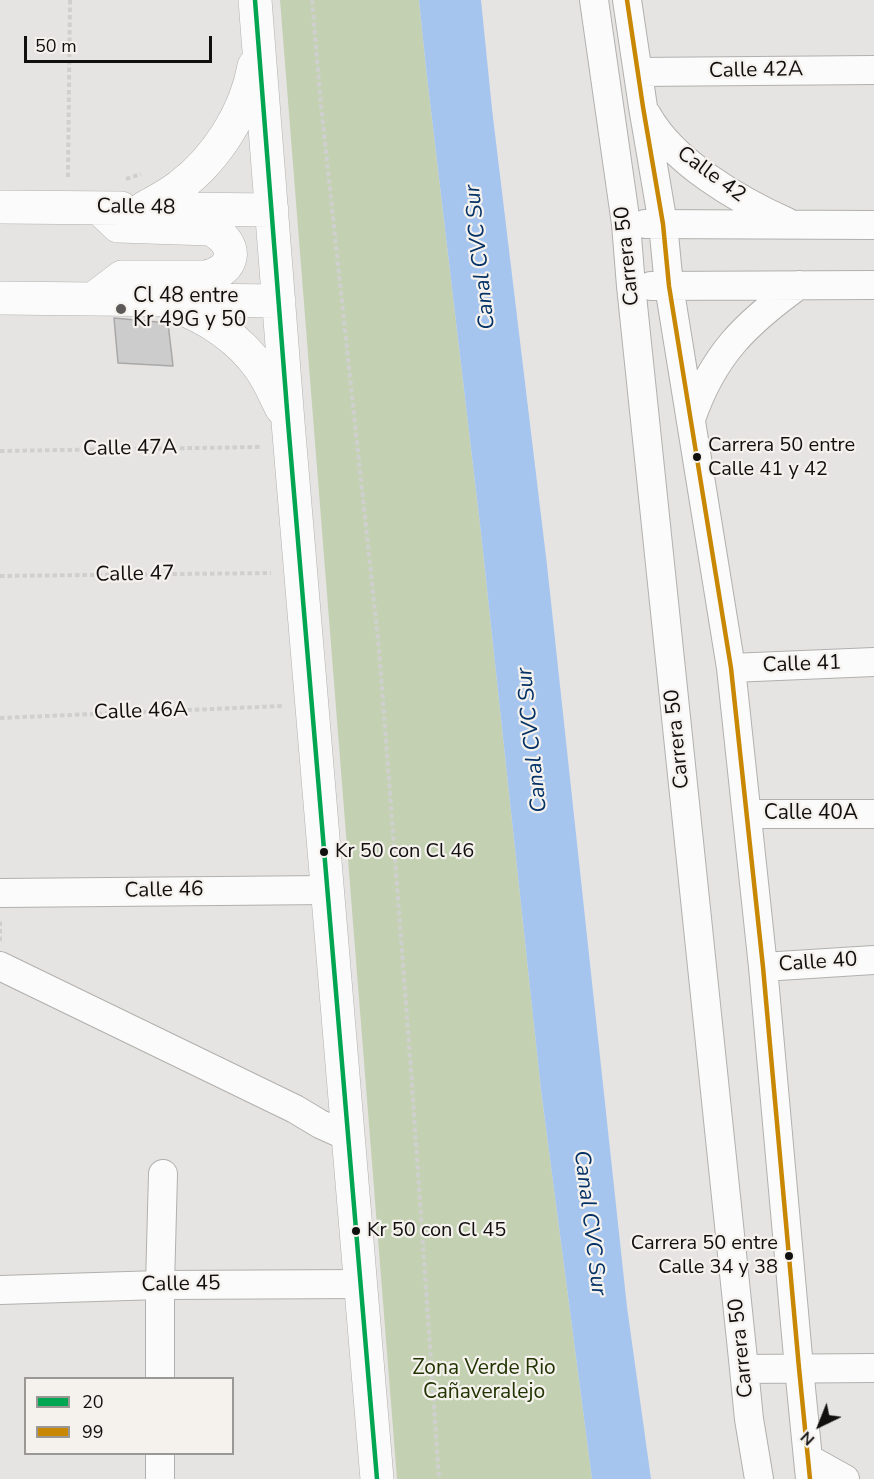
<!DOCTYPE html>
<meta charset="utf-8">
<style>
body{margin:0}
#map{position:relative;width:874px;height:1479px;overflow:hidden;background:#e6e4e2;font-family:"Nunito Sans",sans-serif}
canvas{display:block}
.legend{position:absolute;left:24px;top:1377px;width:210px;height:78px;box-sizing:border-box;background:#f5f2ee;border:2px solid #9a9895;margin:0;padding:8px 10px;list-style:none;font-size:18px;color:#11100f}
.legend li{display:flex;align-items:center;gap:12px;height:30px}
.legend b{width:30px;border:2px solid #9a9895}
.north{position:absolute;left:790px;top:1395px;width:60px;height:60px;-webkit-text-stroke:4px #f5f2ee;paint-order:stroke;rotate:223deg;font-size:16px;font-weight:700;line-height:24px;text-align:center;color:#11100f}
.north::after{content:'';display:block;margin:auto;width:21px;height:27px;background:#11100f;clip-path:polygon(50% 0,100% 100%,50% 72%,0 100%)}
.scale{position:absolute;left:24px;top:36px;width:188px;height:27px;box-sizing:border-box;border:3px solid #11100f;border-top:0;padding-left:8px;font-size:18px;line-height:21px;white-space:nowrap;color:#11100f;-webkit-text-stroke:4px #f5f2ee;paint-order:stroke}
</style>
<div id="map">
<canvas width="874" height="1479"></canvas>
<ul class="legend">
<li><b style="height:8px;background:#00a651"></b>20</li>
<li><b style="height:8px;background:#c98803"></b>99</li>
</ul>
<div class="north">N</div>
<div class="scale">50 m</div>
</div>
<script>
const ctx = document.querySelector('canvas').getContext('2d');
ctx.lineJoin = 'round';
function fillPath(path, color) {
  ctx.fillStyle = color;
  ctx.fill(path, 'evenodd');
}
function stroke(path, color, width, dash) {
  ctx.strokeStyle = color;
  ctx.lineWidth = width;
  ctx.lineCap = dash ? 'butt' : 'round';
  ctx.setLineDash(dash || []);
  ctx.stroke(path);
}
function label(font, color, halo, rows, align = 'center') {
  ctx.font = font + ' "Nunito Sans",sans-serif';
  ctx.lineWidth = 4.5;
  ctx.setLineDash([]);
  ctx.textBaseline = 'middle';
  ctx.strokeStyle = halo;
  ctx.fillStyle = color;
  for (const [text, x, y, turn = 0] of rows) {
    ctx.save();
    ctx.translate(x, y);
    ctx.rotate((+turn || 0) * Math.PI / 180);
    ctx.textAlign = isNaN(turn) ? turn : align;
    if (halo) ctx.strokeText(text, 0, 0);
    ctx.fillText(text, 0, 0);
    ctx.restore();
  }
}
const green = new Path2D(`
 M280,0h139l7,68 55,465 60,557 51,389h-195z`);
const water = new Path2D(`
 M419,0h62l11,109 55,456 80,742 24,172h-59l-51,-389 -60,-557 -55,-465z`);
const building = new Path2D(`
 M114,318l54,5 5,43 -55,-3z`);
const path = new Path2D(`
 M70,0l-2,177h2
 M312,0l9,105 58,544 32,421 28,409
 M126,179l15,-5
 M0,451l260,-4
 M0,576l271,-3
 M0,718l282,-12
 M0,941v-22`);
const street = new Path2D(`
 M594,0l32,224 5,62 113,1083 5,50 10,60
 M627,0l16,107 20,117 6,62 62,382 32,299 36,401 11,111
 M638,72l236,-2
 M647,115c26,47 91,85 140,107
 M645,224l229,1
 M651,286l223,-1
 M691,419c22,-64 54,-95 108,-134
 M731,668l143,-6
 M747,814h127
 M0,893l328,-3
 M0,966l295,143 25,15 29,13
 M763,967l111,-7
 M0,1290l160,-5 201,-1
 M744,1369l130,-1
 M160,1378v-93l3,-111
 M160,1454v25
 M809,1459l36,20`);
const secondary = new Path2D(`
 M255,0l33,422 89,1057
 M0,207l121,1
 M144,208c12,-7 25,-13 36,-22 37,-28 66,-74 74,-120
 M176,209l96,1
 M0,298l279,3
 M93,299l29,-22h82c32,-5 36,-34 6,-48l-92,-3 -19,-18
 M171,304c35,13 67,33 89,64 9,12 15,28 22,41`);
const bus1 = new Path2D(`
 M255,0l33,422 89,1057`);
const bus2 = new Path2D(`
 M627,0l16,107 20,117 6,62 62,382 32,299 36,401 11,111`);
const markers = [
 [121,309,6,"#5c5a59"],
 [697,457,5,"#11100f"],
 [324,852,5,"#11100f"],
 [356,1231,5,"#11100f"],
 [789,1256,5,"#11100f"]
];
const busNames = [
 ["Carrera 50 entre",708,446],
 ["Calle 41 y 42",708,470],
 ["Kr 50 con Cl 46",335,852],
 ["Kr 50 con Cl 45",367,1231],
 ["Carrera 50 entre",778,1244,"right"],
 ["Calle 34 y 38",778,1268,"right"]
];
const streetNames = [
 ["Calle 42A",756,71,-1],
 ["Calle 42",711,175,36],
 ["Calle 48",136,208,1],
 ["Carrera 50",628,256,-96],
 ["Calle 47A",130,449,-1],
 ["Calle 47",135,575,-1],
 ["Calle 41",802,665,-2],
 ["Calle 46A",141,712,-2],
 ["Carrera 50",678,739,-96],
 ["Calle 40A",811,814],
 ["Calle 46",164,891,-1],
 ["Calle 40",818,963,-4],
 ["Calle 45",181,1285,-1],
 ["Carrera 50",742,1348,-96]
];
const poiNames = [
 ["Cl 48 entre",133,297],
 ["Kr 49G y 50",133,321]
];
const parkNames = [
 ["Zona Verde Rio",484,1369],
 ["Cañaveralejo",484,1393]
];
const waterNames = [
 ["Canal CVC Sur",481,257,-96],
 ["Canal CVC Sur",533,740,-96],
 ["Canal CVC Sur",589,1223,83]
];
fillPath(green, '#c3d1b2');
fillPath(water, '#a6c5ee');
fillPath(building, '#cdcccc');
stroke(building, '#a9a8a8', 1.5);
stroke(street, '#b1b0ae', 30);
stroke(secondary, '#b1b0ae', 34);
stroke(path, '#cfcfce', 4, [4.5, 3]);
stroke(street, '#fbfbfb', 28);
stroke(secondary, '#fbfbfb', 33);
stroke(bus1, '#00a651', 4.5);
stroke(bus2, '#c98803', 4.5);
for (const [x, y, r, color] of markers) {
  const dot = new Path2D();
  dot.arc(x, y, r, 0, 2 * Math.PI);
  ctx.fillStyle = color;
  ctx.fill(dot);
  stroke(dot, '#f5f2ee', 2);
}
label('20px', '#11100f', '#f5f2ee', busNames, 'left');
label('21px', '#11100f', '#f5f2ee', streetNames);
label('21px', '#11100f', '#f5f2ee', poiNames, 'left');
label('21px', '#203301', '#f5f2ee', parkNames);
label('italic 22px', '#043266', '#f5f2ee', waterNames);
</script>
